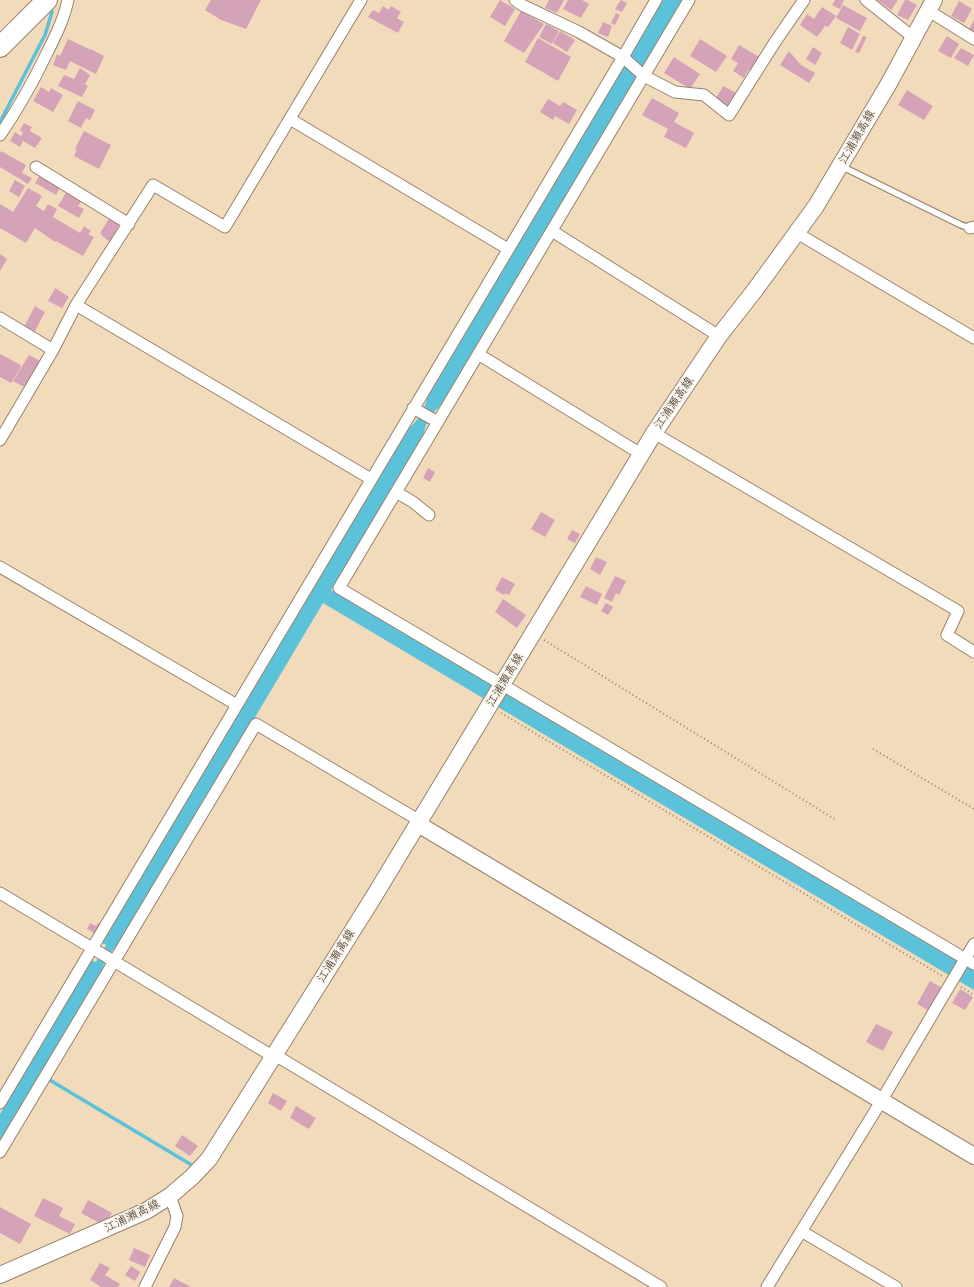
<!DOCTYPE html>
<meta charset="utf-8">
<style>
body{margin:0}
canvas{display:block;background:#f2dbbb}
</style>
<canvas width="974" height="1287"></canvas>
<script>
const ctx = document.querySelector('canvas').getContext('2d');
ctx.lineJoin = 'round';
function fillPath(path, color) {
  ctx.fillStyle = color;
  ctx.fill(path, 'evenodd');
}
function stroke(path, color, width, dash) {
  ctx.strokeStyle = color;
  ctx.lineWidth = width;
  ctx.lineCap = dash ? 'butt' : 'round';
  ctx.setLineDash(dash || []);
  ctx.stroke(path);
}
function label(font, color, halo, rows, align = 'center') {
  ctx.font = font + ' Delius,"Klee One",sans-serif';
  ctx.lineWidth = 3;
  ctx.setLineDash([]);
  ctx.textBaseline = 'middle';
  ctx.strokeStyle = halo;
  ctx.fillStyle = color;
  for (const [text, x, y, turn = 0] of rows) {
    ctx.save();
    ctx.translate(x, y);
    ctx.rotate((+turn || 0) * Math.PI / 180);
    ctx.textAlign = isNaN(turn) ? turn : align;
    if (halo) ctx.strokeText(text, 0, 0);
    ctx.fillText(text, 0, 0);
    ctx.restore();
  }
}
const water = new Path2D(`
 M663,0h19l-241,405 -9,9 -6,11 -3,10 2,2 -1,2 -3,-1 -90,152 643,381v19l-651,-387 -207,348 -3,-2 -10,17 3,2 -106,176v-30l90,-151 1,-3 5,2 10,-17 -5,-3 3,-2 305,-512c10,-9 15,-17 18,-30z`);
const stream = new Path2D(`
 M0,122l45,-87 7,-23 -2,-6
 M48,1079l142,85`);
const building = new Path2D(`
 M211,0h50l-15,29 -25,-9 -16,-10z
 M500,0l15,9 -10,17 -15,-9z
 M549,0h15l-7,13 -12,-5z
 M568,0h14l7,4 -8,14 -18,-9z
 M621,0l6,3 -5,9 -7,-3z
 M835,0h9l-4,9 -8,-4z
 M877,0h21l-7,10z
 M905,0h3l9,5 -9,15 -11,-5z
 M959,1l13,8 -8,14 -13,-7z
 M843,5l24,13 -7,13 -24,-13z
 M383,6l6,4 2,-4 10,6 -4,6 7,4 -6,11 -30,-16 5,-7 6,3z
 M822,7l14,9 -8,11 -3,-1 -8,11 -17,-12 7,-11 7,5z
 M521,11l23,13 -20,29 -20,-12z
 M616,13l4,2 -5,10 -4,-2z
 M974,20v11l-5,-2z
 M603,22l9,4 -4,11 -10,-4z
 M546,24l13,7 -7,13 -13,-7z
 M848,27l12,7 -8,16 -12,-7z
 M560,31l15,9 -8,12 -14,-9z
 M863,36l4,1 -8,16 -4,-1z
 M947,36l12,8 -8,14 -13,-7z
 M538,38l33,19 -13,24 -33,-19z
 M68,39l23,11v-1l13,7 -8,18 -26,-13 -4,9 -13,-5 4,-11 3,2z
 M700,39l27,17 -11,16 -26,-16z
 M739,45l22,13 -9,14 -3,-3 -5,9 -11,-7 5,-8 -7,-4z
 M813,47l9,6 -7,12 -9,-6z
 M961,48l13,7 -6,11 -14,-8z
 M789,51l12,14 14,8 -6,10 -29,-18z
 M674,57l26,17 -10,15 -26,-16z
 M80,68l10,7 -5,9 3,2 -6,11 -24,-11 6,-11 10,4z
 M723,86l23,12 -8,14 -23,-12z
 M41,87l8,5 2,-4 12,7 -10,17 -20,-11z
 M907,90l26,16 -9,14 -26,-15z
 M652,98l27,15 -5,9 20,11 -8,15 -22,-11 4,-8 -26,-14z
 M548,99l12,7 3,-4 14,8 -8,14 -14,-8 -2,4 -13,-8z
 M78,101l17,9 -5,10 -4,-2 -5,10 -13,-7z
 M24,123l8,4 -2,4 12,7 -7,10 -12,-7 -3,6 -10,-6 5,-9 6,4 2,-4 -3,-2z
 M84,131l27,14 -12,24 -25,-13 3,-6 -2,-1z
 M1,151l25,14 -4,8 10,5 -4,6 -28,-17v-14z
 M43,170l20,12 -7,13 -21,-12z
 M15,180l10,6 -6,11 -10,-6z
 M28,188l14,8 -6,10 8,5 4,-7 9,5 -4,8 27,16 4,-7 7,5 -3,3 6,3 -11,19 -27,-15 -1,1 -20,-14 -9,15 -26,-15v-24l13,8z
 M67,191l15,9 -4,6 6,3 -5,9 -21,-12z
 M109,219l10,6 -2,3 2,1 -9,13 -9,-7 1,-1 -2,-1z
 M0,254l7,5 -7,12z
 M55,288l2,1 12,8 -7,11 -14,-7z
 M35,306l10,6 -12,23 -10,-6z
 M0,354l21,11 -1,2h1l-10,16 -11,-6z
 M29,355l13,7 -16,26 -13,-7z
 M428,468l7,4 -5,10 -7,-4z
 M541,512l14,8 -10,17 -14,-8z
 M572,530l8,4 -5,9 -8,-4z
 M596,557l11,5 -7,13 -10,-6z
 M615,576l11,5 -7,14 -3,-2 -4,9 -8,-4z
 M502,577l13,7 -6,11 -4,-2 -1,2 -9,-5z
 M586,586l16,8 -5,11 -17,-8z
 M503,599l23,16 -9,13 -22,-16z
 M606,603l7,4 -5,8 -7,-4z
 M90,923l6,3 2,-3 7,4 -5,9 -13,-7z
 M930,981l14,8 -13,23 -14,-8z
 M960,989l13,8 -8,13 -13,-7z
 M876,1024l17,8 -10,19 -17,-9z
 M273,1093l14,8 -6,10 -13,-8z
 M296,1106l20,12 -7,11 -19,-11z
 M182,1135l16,11 -8,10 -15,-10z
 M43,1198l20,10 -4,8 16,8 -5,10 -36,-18z
 M88,1200l24,13 -7,13 -24,-13z
 M0,1207l31,17 -11,20 -20,-11z
 M134,1248l16,7 -5,12 -16,-7z
 M100,1263l10,5 -5,7 15,9 -2,3h-17l-11,-7z
 M131,1266l9,6 -5,9 -10,-6z
 M174,1278l17,9h-22z`);
const path = new Path2D(`
 M544,640l292,180
 M501,713l443,264
 M873,749l101,60
 M961,987l13,8`);
const lane = new Path2D(`
 M841,166l120,59 9,3`);
const street = new Path2D(`
 M515,0l7,5 57,27 44,25 33,-57
 M689,0l-350,588 635,376
 M866,0l48,38
 M929,11l45,28
 M290,119l218,130
 M0,135c18,-26 33,-53 46,-80 9,-18 18,-36 22,-55
 M36,167l93,57
 M970,228l4,-1
 M552,231l167,105
 M797,233l177,105
 M76,305l295,174
 M0,318l53,32
 M478,354l163,100
 M413,408l25,14
 M654,433l304,178 -11,24 27,17
 M0,440l53,-90 23,-45 77,-120 72,42 136,-227
 M396,492l17,10 16,13
 M0,567l237,138
 M0,893l274,164
 M275,1055l386,232
 M0,1103l623,-1046 21,19 31,16 29,3 25,20 46,-73 29,-42
 M0,1152l256,-428 164,97
 M801,1231l95,56
 M145,1287l30,-60 2,-11 -7,-20
 M767,1287l110,-179 97,-164`);
const secondary = new Path2D(`
 M418,824l556,332
 M0,1275l146,-64 24,-15 22,-19 17,-18 164,-261 281,-465 65,-97 36,-46 61,-84 72,-121 46,-85`);
const highway = new Path2D(`
 M0,47l47,-47`);
const streetNames = [
 ["江浦瀬高線",857,137,-60],
 ["江浦瀬高線",674,403,-56],
 ["江浦瀬高線",505,680,-59],
 ["江浦瀬高線",336,956,-58],
 ["江浦瀬高線",132,1216,-26]
];
fillPath(water, '#5cc2da');
stroke(stream, '#5cc2da', 3.5);
fillPath(building, '#d5a3b7');
stroke(lane, '#96826c', 8);
stroke(street, '#96826c', 13);
stroke(secondary, '#96826c', 18);
stroke(highway, '#96826c', 22);
stroke(path, '#96826c', 2, [1, 3]);
stroke(lane, '#fff', 5.5);
stroke(street, '#fff', 11);
stroke(secondary, '#fff', 16);
stroke(highway, '#fff', 20);
label('12px', '#3b2a1e', '#f7f3e8', streetNames);
</script>
